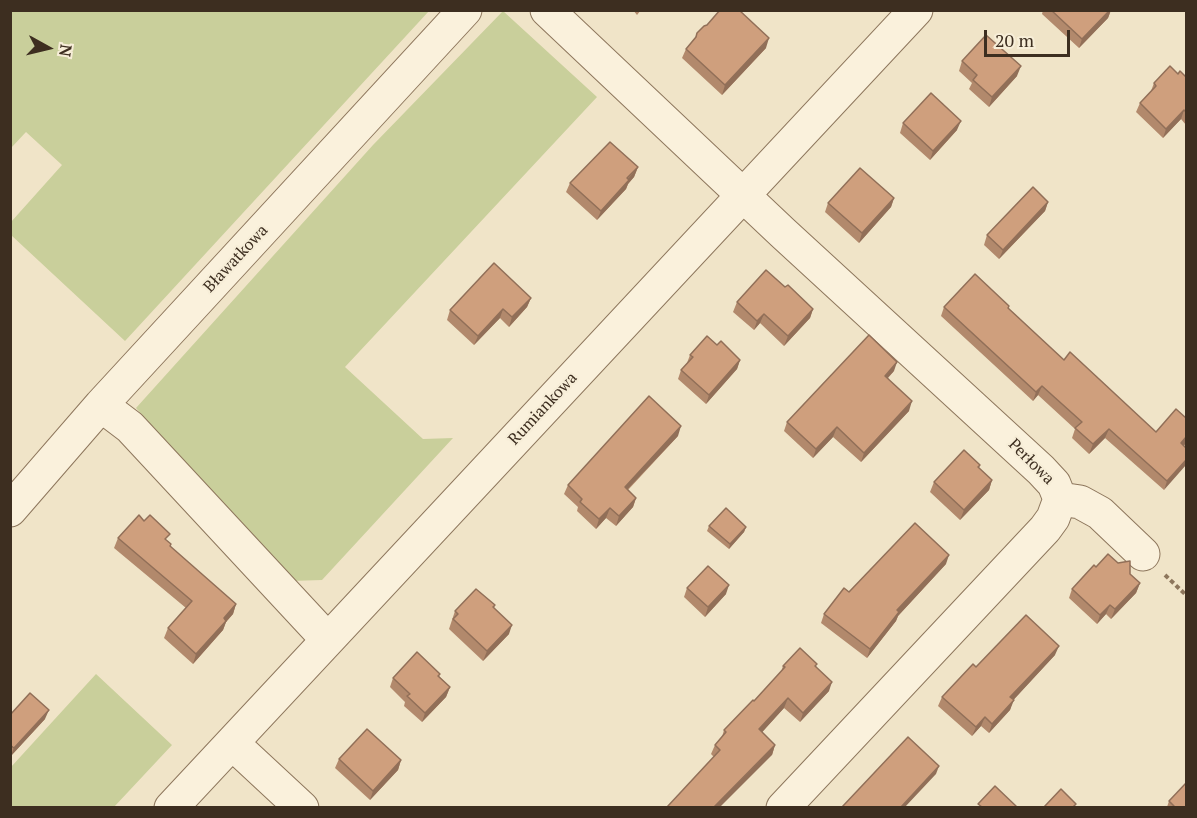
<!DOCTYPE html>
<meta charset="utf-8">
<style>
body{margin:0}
#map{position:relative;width:1197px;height:818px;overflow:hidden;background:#f0e4c8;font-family:"PT Serif",serif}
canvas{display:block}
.frame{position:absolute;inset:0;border:12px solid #3d2e20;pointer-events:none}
.north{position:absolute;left:18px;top:18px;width:60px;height:60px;-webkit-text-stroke:4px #f7eed8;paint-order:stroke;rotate:98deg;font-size:16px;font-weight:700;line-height:24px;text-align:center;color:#3d2e20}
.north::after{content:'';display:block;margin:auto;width:21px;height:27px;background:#3d2e20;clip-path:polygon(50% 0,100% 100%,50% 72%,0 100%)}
.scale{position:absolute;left:984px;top:30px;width:86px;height:27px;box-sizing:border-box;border:3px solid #3d2e20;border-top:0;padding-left:8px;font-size:18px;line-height:21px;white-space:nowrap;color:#3d2e20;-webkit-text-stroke:4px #f7eed8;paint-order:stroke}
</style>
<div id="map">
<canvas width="1197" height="818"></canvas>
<div class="frame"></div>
<div class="north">N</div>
<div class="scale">20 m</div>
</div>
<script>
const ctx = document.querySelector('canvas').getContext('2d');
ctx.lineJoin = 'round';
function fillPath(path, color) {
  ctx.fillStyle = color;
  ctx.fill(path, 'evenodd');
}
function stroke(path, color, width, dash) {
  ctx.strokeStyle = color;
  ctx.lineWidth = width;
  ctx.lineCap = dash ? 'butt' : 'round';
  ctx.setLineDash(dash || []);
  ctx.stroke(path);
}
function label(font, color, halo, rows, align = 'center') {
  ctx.font = font + ' "PT Serif",serif';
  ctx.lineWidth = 4.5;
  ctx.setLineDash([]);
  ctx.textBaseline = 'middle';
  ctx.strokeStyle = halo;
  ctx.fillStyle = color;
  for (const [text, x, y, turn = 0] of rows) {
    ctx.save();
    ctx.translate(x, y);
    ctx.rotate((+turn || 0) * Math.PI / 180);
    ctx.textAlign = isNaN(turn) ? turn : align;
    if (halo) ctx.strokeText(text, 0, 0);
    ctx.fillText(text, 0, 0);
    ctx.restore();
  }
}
const green = new Path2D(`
 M11,10h418v1l-304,330 -114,-106v-13l51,-57 -36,-33 -15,16z
 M503,11l94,86 -252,270 78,72 30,-1 -131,142 -32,1 -154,-173 237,-263z
 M96,674l76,71 -58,62h-103v-40z`);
const path = new Path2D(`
 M1165,575l21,20`);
const minor = new Path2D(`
 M547,10l236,223 258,237 13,14 6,15 -7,19 -8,11 -262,279
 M101,405l29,22 197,212
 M1060,499l20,3 20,11 43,41
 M10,510l91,-105 364,-395
 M232,743l70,65
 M171,808l745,-798`);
const wall = new Path2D(`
 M633,10h8l-4,5z
 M1043,10h68l-3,8 -29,30 -37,-34z
 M697,33l69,15 -44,47 -40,-37 4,-9 9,-11z
 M962,61l55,15 -28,31 -20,-18 3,-6 -13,-12z
 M1178,74l8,3v48l-5,-6 -18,19 -27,-26 4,-9 11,-12 3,-8z
 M903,123l54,7 -27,30 -30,-27z
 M638,167l-4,10 -6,7 -2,5 -29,31 -31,-28 4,-9z
 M894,198l-3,9 -32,36 -34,-31 3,-9z
 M1048,202l-3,9 -46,48 -15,-14 3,-10z
 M785,287l28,22 -3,9 -26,28 -24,-23 -6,7 -21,-18 4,-10z
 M531,298l-4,9 -18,20 -9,-9 -26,27 -27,-25 3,-10z
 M1009,306l-1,2 56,52 92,72 30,-14v25l-2,3 -20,44 -59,-52 -16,16 -17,-16 3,-9 -37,-34 -5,6 -92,-85 3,-9z
 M717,345l23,15 -3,9 -31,35 -28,-25 3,-9 6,-7 3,-8z
 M894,371l-6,7 21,33 -48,51 -28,-25 -20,21 -29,-27 3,-9z
 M678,436l-50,54 8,8 -3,9 -17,19 -10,-8 -10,11 -19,-18 1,-4 -14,-13 4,-9z
 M980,465l-1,3 13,12 -3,10 -29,30 -30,-28 4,-10z
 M709,526l37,1 -2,5 -15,17 -22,-18z
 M118,538l50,3 2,6 66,57 -3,10 -7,8 -3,8 -30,34 -29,-26 4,-10 18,-20 -72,-60z
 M946,564l-48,52 -2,5 -29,37 -46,-35 3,-9 25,-22z
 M1096,567l34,7 10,9 -4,10 -25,26 -5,-5 -9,10 -28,-26 3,-9z
 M687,588l39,6 -21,23 -21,-20z
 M495,605l-1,3 15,26 -26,27 -34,-32 6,-18z
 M1055,655l-42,45 -3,10 -21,23 -8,-7 -9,10 -34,-30 4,-9 34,-30z
 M783,666h33l13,25 -29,31 -16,-14 -22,24 13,13 -3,10 -58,2 -3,-3 4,-9 7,-8 2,-7 30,-29 27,-29z
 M440,674l-1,2 11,11 -4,10 -24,25 -18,-16 1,-4 -15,-15 3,-9z
 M10,715l35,4 -35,38z
 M339,759l62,1 -3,10 -28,30 -35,-32z
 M1169,801l17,6h-19z`);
const shadedWall = new Path2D(`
 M1110,10h1l-3,8 -29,30 3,-9z
 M769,38l-3,10 -44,47 3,-10z
 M1021,66l-4,10 -28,31 3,-10z
 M1184,110l-3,9 -18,19 3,-9z
 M961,121l-4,9 -27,30 3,-9z
 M638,167l-4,10 -6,7 -2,5 -29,31 4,-9z
 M894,198l-3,9 -32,36 3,-10z
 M1048,202l-3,9 -46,48 4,-9z
 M531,298l-4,9 -18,20 3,-10z
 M503,309l-3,9 -26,27 4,-9z
 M813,309l-3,9 -26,28 4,-10z
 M764,314l-4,9 -6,7 3,-9z
 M740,360l-3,9 -31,35 3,-9z
 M897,362l-3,9 -13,14 4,-9z
 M1042,386l-4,9 -5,6 3,-9z
 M912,401l-3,10 -48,51 3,-9z
 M681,426l-3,10 -57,60 4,-9z
 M837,427l-4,10 -20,21 3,-9z
 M1109,429l-4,9 -16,16 4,-10z
 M1186,437v6l-9,10 4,-10z
 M1186,460v5l-22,25 3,-9z
 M992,480l-3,10 -29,30 4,-10z
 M636,498l-3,9 -17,19 3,-10z
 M610,508l-4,10 -10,11 3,-10z
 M746,527l-2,5 -15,17 1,-5z
 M949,555l-3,9 -48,52 -2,5 -29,37 3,-9 27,-39z
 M1140,583l-4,10 -25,26 4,-10z
 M729,585l-3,9 -21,23 3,-10z
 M236,604l-3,10 -7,8 -3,8 -30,34 3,-10 28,-36z
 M1110,605l-4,9 -9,10 3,-9z
 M512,625l-3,9 -26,27 4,-10z
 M1059,646l-4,9 -48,52 3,-10z
 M832,682l-3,9 -29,31 3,-9z
 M450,687l-4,10 -24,25 3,-9z
 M788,698l-4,10 -28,31 3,-10z
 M1014,700l-4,10 -21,23 3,-9z
 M49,710l-4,9 -35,38 4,-9z
 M985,717l-4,9 -9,10 4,-9z
 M775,745l-3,10 -52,52h-6z
 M401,760l-3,10 -28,30 3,-9z
 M939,766l-3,8 -31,33h-4z`);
const building = new Path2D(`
 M720,10h19l30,28 -44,47 -39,-36 10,-12 1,-4 7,-7 3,-1z
 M1051,10h59l-28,29z
 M986,35l35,31 -29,31 -19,-17 4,-5 -15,-14z
 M1170,66l8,8 2,-3 6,6v35l-2,-2 -18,19 -26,-26 16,-17 -2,-3z
 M931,93l30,28 -28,30 -30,-28z
 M610,142l28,25 -11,11 2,2 -28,31 -31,-28z
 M860,168l34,30 -32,35 -34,-30z
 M1033,187l15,15 -45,48 -16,-15z
 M494,263l37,35 -19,19 -9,-8 -25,27 -28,-26z
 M766,270l19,17 3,-2 25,24 -25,27 -24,-22 -7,7 -20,-19z
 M975,274l34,32 -1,2 56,52 6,-8 86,80 20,-23 10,9v19l-5,6 5,5v12l-19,21 -58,-52 -16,15 -18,-16 7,-6 -40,-36 -6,6 -92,-85z
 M869,335l28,27 -12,14 27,25 -48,52 -27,-26 -21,22 -29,-27z
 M707,336l10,9 4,-4 19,19 -31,35 -28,-25 12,-13 -3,-2z
 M649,396l32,30 -56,61 11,11 -17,18 -9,-8 -11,11 -19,-17 2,-3 -14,-14z
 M964,450l16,15 -2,2 14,13 -28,30 -30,-28z
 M726,508l20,19 -16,17 -21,-18z
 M139,515l5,6 6,-6 20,19 -5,5 6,5 -1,2 66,58 -12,14 2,3 -30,33 -28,-26 24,-27 -74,-63z
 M915,523l34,32 -52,55 2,2 -29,37 -46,-35 20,-26 5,4z
 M1108,554l10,9 12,-2v13l10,9 -25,26 -5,-4 -10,10 -28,-26 22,-24 2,2z
 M708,566l21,19 -21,22 -21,-19z
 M476,589l19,16 -2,2 19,18 -25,26 -34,-32 5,-5 -3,-3z
 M1026,615l33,31 -49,51 4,3 -22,24 -7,-7 -9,10 -34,-30 31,-33 3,3z
 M800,648l17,16 -2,2 17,16 -29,31 -15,-15 -29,31 16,16 -61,62h-47l53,-57 -5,-5 11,-13 -2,-2 29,-30 1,1 31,-34 -2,-1z
 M417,652l23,22 -2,2 12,11 -25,26 -18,-17 3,-2 -17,-16z
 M30,693l19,17 -35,38 -4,-3v-30z
 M367,729l34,31 -28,31 -34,-32z
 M908,737l31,29 -38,41h-59z
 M1186,783v24h-13l1,-1 -5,-5z
 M995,786l22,21h-35l-4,-3z
 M1061,789l15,15 -3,3h-29z`);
const streetNames = [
 ["Bławatkowa",236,259,-47],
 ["Rumiankowa",543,409,-47],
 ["Perłowa",1031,462,45]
];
fillPath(green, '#c9cf9b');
stroke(minor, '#8d765c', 35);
stroke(path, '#8d765c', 4, [4.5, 3]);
stroke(minor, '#faf1dc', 33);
fillPath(wall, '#b2896c');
fillPath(shadedWall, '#916f58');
fillPath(building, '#cf9f7d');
stroke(building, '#916f58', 1.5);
label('16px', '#3d2e20', '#f7eed8', streetNames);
</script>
